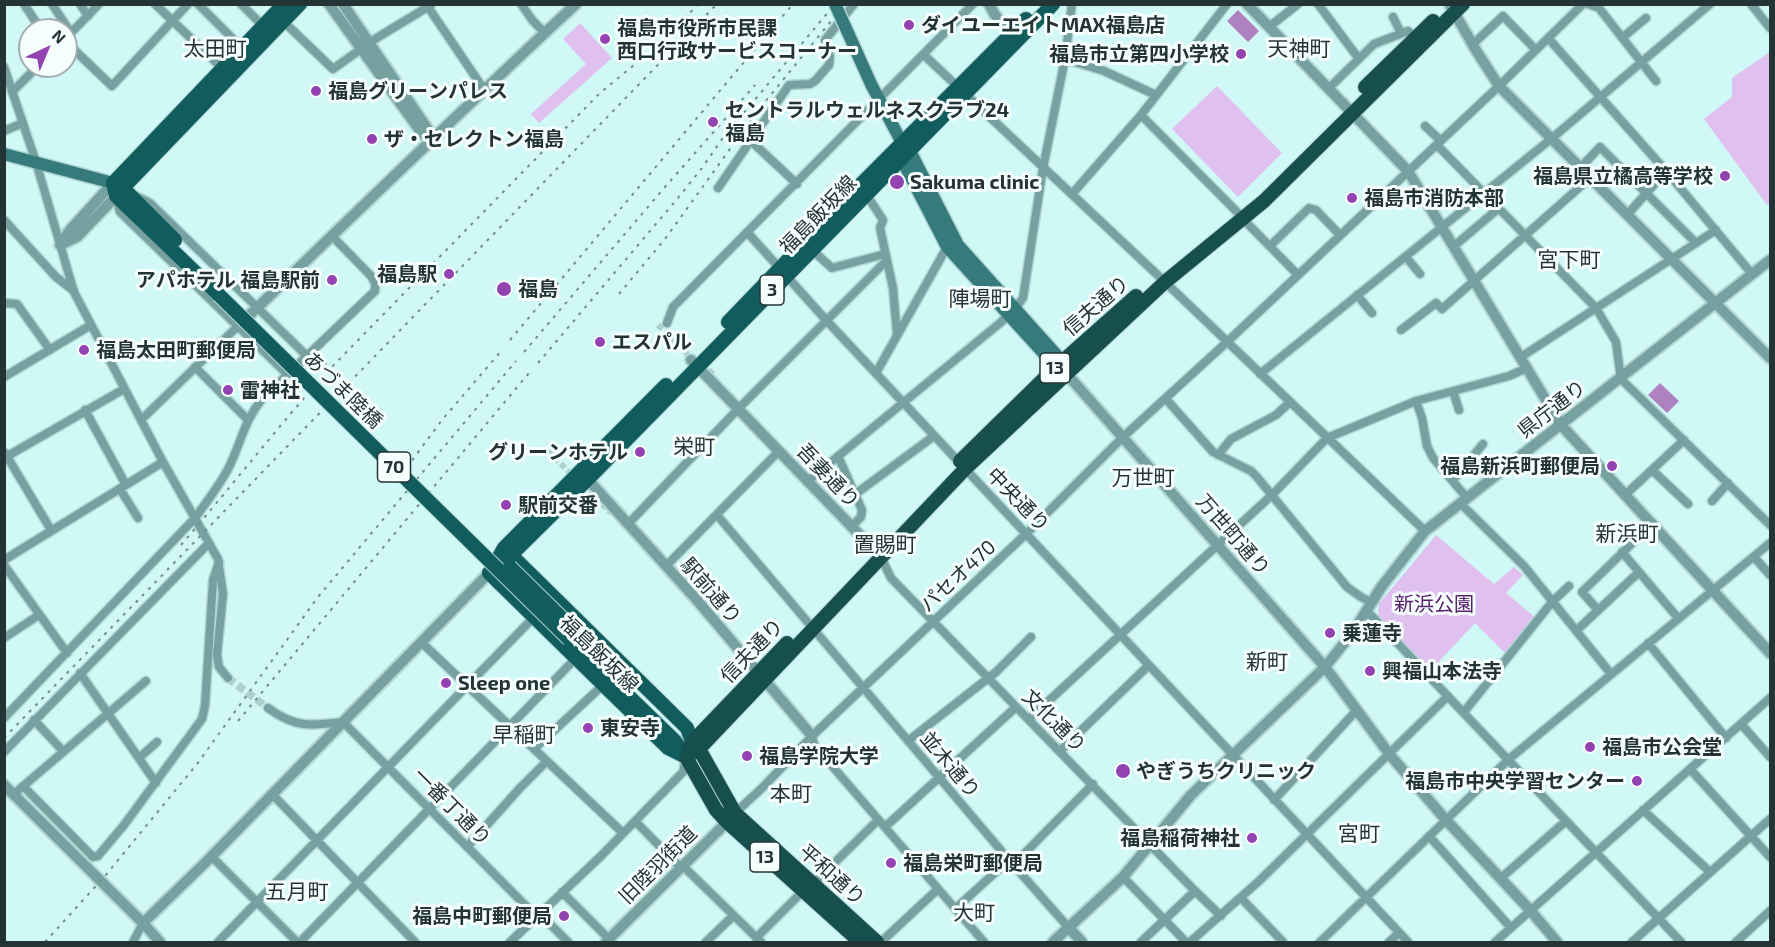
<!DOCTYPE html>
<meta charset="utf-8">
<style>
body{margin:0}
#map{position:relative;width:1775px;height:947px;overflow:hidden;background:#d0f8f7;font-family:"Exo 2",sans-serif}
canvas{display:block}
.frame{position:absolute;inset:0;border:6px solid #243434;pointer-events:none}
.north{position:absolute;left:18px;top:18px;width:60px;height:60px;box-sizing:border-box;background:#f6fefe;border:2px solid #a2adad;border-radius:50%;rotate:44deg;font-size:16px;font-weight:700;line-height:24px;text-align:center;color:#243434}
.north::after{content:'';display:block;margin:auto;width:21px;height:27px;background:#9342b1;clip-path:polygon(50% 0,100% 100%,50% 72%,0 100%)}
</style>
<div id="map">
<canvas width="1775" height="947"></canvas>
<div class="frame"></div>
<div class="north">N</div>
</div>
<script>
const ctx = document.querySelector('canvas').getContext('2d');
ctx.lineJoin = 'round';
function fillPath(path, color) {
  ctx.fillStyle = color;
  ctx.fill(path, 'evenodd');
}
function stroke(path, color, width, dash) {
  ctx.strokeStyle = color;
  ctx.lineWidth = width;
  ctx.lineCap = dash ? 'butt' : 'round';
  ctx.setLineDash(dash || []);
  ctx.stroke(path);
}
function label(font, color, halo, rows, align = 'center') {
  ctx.font = font + ' "Exo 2","Noto Sans JP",sans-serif';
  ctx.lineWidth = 6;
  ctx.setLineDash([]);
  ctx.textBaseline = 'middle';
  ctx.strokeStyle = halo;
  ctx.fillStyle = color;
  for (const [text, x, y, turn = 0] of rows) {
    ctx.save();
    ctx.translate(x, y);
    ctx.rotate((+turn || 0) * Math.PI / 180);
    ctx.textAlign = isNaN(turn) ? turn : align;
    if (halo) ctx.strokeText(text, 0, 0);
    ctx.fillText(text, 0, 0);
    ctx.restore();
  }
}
const green = new Path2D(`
 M580,23l32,35 -73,65 -8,-9 55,-50 -23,-25z
 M1770,52v151l-3,2 -63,-86 28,-22v-19z
 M1217,86l65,67 -44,44 -66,-68z
 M1436,535l58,49 20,-17 9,8 -17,18 32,27 -29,37 -34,-34 -44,47 -53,-53 1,-13z`);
const water = new Path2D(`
 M1238,10l21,21 -11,11 -21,-21z
 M1660,383l19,18 -12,12 -19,-18z`);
const pedestrianTunnel = new Path2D(`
 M658,325l35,34
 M703,380l10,-10
 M548,451l27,27
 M583,485l28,28`);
const minorTunnel = new Path2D(`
 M228,678l40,30`);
const pedestrian = new Path2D(`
 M678,345h1`);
const minor = new Path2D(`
 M24,4l17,26
 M52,4l19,29
 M80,4l8,12
 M155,4l67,64
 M198,4l44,44
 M241,4l22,22
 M426,4l59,87
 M521,4l12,17 12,12
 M1318,4l41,55
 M1588,4l11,4 57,73
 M1751,4l19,24
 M1393,17l8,16
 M283,21l50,48 28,-20
 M1269,27l29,-23
 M66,38l33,-34
 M1548,38l118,133 86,103
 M1622,38l24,-20
 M66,42l46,44 76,-82
 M370,42l61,-37
 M1473,44l30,-28 33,34
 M924,55l241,227 260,249
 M1065,59l39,12 52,24
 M4,67l32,95 38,130 89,170 55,97 5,35 -6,61 2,12 9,11
 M1329,88l45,-44 34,-13 7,7
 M12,92l26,-26
 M1141,115l96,97
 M1425,126l16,15
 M4,131l19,-8
 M750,140l47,44
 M1437,145l159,163 20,34 5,37 149,146
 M1580,168l20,-21 96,96
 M718,188l71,-103 21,-1 5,-3 14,-16 1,-8 -5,-17 29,-36
 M866,194l17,26 -3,8 13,60 4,46
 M1072,194l69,-79 86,-111
 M136,196l14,7 157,153 15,8
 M117,200l3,12 167,162
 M1627,215l39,-44
 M1243,219l55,56
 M4,220l52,57 18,14
 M747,232l79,88 582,622
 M1270,246l39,-38 7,2 24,25
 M1453,247l46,-39
 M811,249l21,19 53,-14
 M1406,257l14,17
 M1357,295l15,18
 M4,303l13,1 33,46
 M667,323l6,-16 300,-303
 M1401,330l35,-27 6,6 148,-131
 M1521,357l195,-127
 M195,367l53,53
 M876,373l71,-126
 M1260,374l291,-235 159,-135
 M4,377l87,-52
 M1453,391l6,19
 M1166,399l47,53 38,19 6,6 90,110 14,10 10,5
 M1416,401l6,17 5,28 6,12 34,40
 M85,410l41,75
 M141,420l96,-93
 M5,453l46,77
 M1218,455l13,-16 45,-24 14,-13
 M838,456l24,54 -1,7 -9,9
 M4,458l120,-69
 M1652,470l36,34
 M1453,480l30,-36
 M808,481l192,-158 15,-14 8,-11 20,-130 22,-109 7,-55
 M120,489l18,29
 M854,495l80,-59
 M1625,495l59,-55
 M1712,501l16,-18
 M1461,504l63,62 87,108
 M717,515l292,345 60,68
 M628,524l111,-116 147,-147
 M1622,552l56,66
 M881,557l10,21 304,313 -54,51
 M1754,557l16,18
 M4,560l159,-98
 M4,565l63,88
 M666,566l113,-115
 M1598,610l-16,-18 71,-69
 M1367,611l314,331
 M1577,630l62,-58
 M4,638l35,-23
 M421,642l202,191
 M1648,643l78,95
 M80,673l76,110
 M268,708c27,20 43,18 75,14l194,195 7,1 24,24
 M1464,712l88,-110 17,-16
 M4,718l191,-200c12,-17 25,-33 34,-51 12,-24 15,-46 33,-68l113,-108v-8l-4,-7 -39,-40
 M1029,719l244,-225 54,-56 89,-37 93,-25 18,-8
 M34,720l29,31
 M1742,725l28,32
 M812,736l2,9 170,197
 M908,741l88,-69 35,-35
 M534,749l69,-64
 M1060,751l89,-86
 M4,752l205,-209
 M139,758l18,-16
 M1690,769l80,88
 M23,786l70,71 5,-1 26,-31 78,-106 3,-13 8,-126 6,-18
 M14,794l132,-113
 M272,794l143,148
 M1274,800l82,-89
 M1643,810l67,62
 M735,813l27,-25 50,-52 215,-203 96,-96 104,-95 272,-256 84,-82
 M635,821l46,47
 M885,827l131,-120
 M1429,836l82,92
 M467,847l53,-59 26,-26
 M211,856l86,86
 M1013,865l80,-81
 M683,866l78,76
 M1123,877l63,65
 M1501,878l65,-57
 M813,884l65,-64
 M1195,891l26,25
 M562,892l47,47
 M1241,898l42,44
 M955,909l54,-49
 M756,938l47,-47
 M133,942l10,-19
 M218,942l316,-325
 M300,942l276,-284
 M510,942l90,-85 83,-85 3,-14
 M706,942l27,-26
 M881,942l57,-53
 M1190,942l68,-60 190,-186
 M1320,942l189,-183 261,-216
 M1389,942l10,-9
 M1495,942l275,-244
 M1632,942l138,-123
 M1736,942l34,-31`);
const tertiary = new Path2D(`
 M329,4l92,128 10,10
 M343,4l84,124 4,14
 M989,4l6,11 21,23
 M1247,4l161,167 153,254 209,228
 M1450,5l27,47 22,34 271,272
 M60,245l17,-8 43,-45
 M60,245l10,-15 43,-47
 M237,327c113,-108 224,-217 339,-323
 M691,360l190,197
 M1066,373l259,294 65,88 56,65 84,90 27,32
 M583,474l113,125 116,137
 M4,785l139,138 17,19
 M143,923l64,-62 282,-288
 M1069,928l13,14
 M606,942l125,-124
 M1053,942l70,-65 68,-82 134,-128 28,-35 29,-46 43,-55 345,-271`);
const secondary = new Path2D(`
 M871,84l31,59 7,6 49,96 104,116 3,8
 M901,152v6l46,89 109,120 7,4
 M4,154l109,29`);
const primary = new Path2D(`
 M113,183l171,-179
 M113,183l3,13 103,99
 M115,184l8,4 52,52
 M123,188l177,-184
 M728,322l133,-138 165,-165
 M506,550l181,178 5,14
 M495,564l9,-16 11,-11 151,-152
 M489,573l22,-18 77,-76 465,-475
 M489,573l179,175 18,9
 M581,650l94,91 10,14`);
const trunk = new Path2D(`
 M1365,87l68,-66
 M960,461l96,-94 80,-71
 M699,749l36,64 142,129
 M686,757l13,-8 266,-280 200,-187 99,-81 199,-197
 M686,757l6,-15 95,-99
 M686,757l30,53 11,12 133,120`);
const rail = new Path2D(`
 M619,294l46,-55 91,-126 89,-109
 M510,340l283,-336
 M524,352l141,-165 90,-102
 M538,363l140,-165 24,-30 20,-29 113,-135
 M396,482l46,-62 60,-70
 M181,545c49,-57 95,-116 145,-172l274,-280 40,-33 59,-56
 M238,721l291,-348
 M4,738l713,-734
 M45,942l60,-66 92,-112 121,-167 198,-236`);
const secondaryBridge = new Path2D(`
 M835,4l36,80`);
const primaryBridge = new Path2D(`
 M219,295l350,344
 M510,567l66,65`);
const markers = [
 [909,25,6,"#9342b1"],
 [605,39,6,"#9342b1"],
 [1241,54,6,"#9342b1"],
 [316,91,6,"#9342b1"],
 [713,122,6,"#9342b1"],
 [372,139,6,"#9342b1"],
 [1725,176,6,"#9342b1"],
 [897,182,8,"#9342b1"],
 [1352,198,6,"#9342b1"],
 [449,274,6,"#9342b1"],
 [332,280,6,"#9342b1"],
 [504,289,8,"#9342b1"],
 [600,342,6,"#9342b1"],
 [84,350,6,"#9342b1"],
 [228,390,6,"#9342b1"],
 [640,452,6,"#9342b1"],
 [1612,466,6,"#9342b1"],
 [506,505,6,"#9342b1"],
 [1330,633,6,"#9342b1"],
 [1370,671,6,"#9342b1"],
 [446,683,6,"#9342b1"],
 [588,728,6,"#9342b1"],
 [1590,747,6,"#9342b1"],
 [747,756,6,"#9342b1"],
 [1123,771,8,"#9342b1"],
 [1637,781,6,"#9342b1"],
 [1252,838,6,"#9342b1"],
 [891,863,6,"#9342b1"],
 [564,916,6,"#9342b1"]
];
const shields = [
 [772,290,24],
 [1055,368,30],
 [394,467,33],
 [765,857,30]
];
const shieldNames = [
 ["3",772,290],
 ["13",1055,368],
 ["70",394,467],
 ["13",765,857]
];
const poiNames = [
 ["ダイユーエイトMAX福島店",921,25],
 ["福島市役所市民課",617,28],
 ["西口行政サービスコーナー",617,51],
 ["福島市立第四小学校",1229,54,"right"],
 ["福島グリーンパレス",328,91],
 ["セントラルウェルネスクラブ24",725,110],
 ["福島",725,133],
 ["ザ・セレクトン福島",384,139],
 ["福島県立橘高等学校",1713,176,"right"],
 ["Sakuma clinic",910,182],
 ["福島市消防本部",1364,198],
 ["福島駅",437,274,"right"],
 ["アパホテル 福島駅前",320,280,"right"],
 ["福島",518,289],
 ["エスパル",612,342],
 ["福島太田町郵便局",96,350],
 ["雷神社",240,390],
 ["グリーンホテル",628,452,"right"],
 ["福島新浜町郵便局",1600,466,"right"],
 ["駅前交番",518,505],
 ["乗蓮寺",1342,633],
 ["興福山本法寺",1382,671],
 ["Sleep one",458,683],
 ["東安寺",600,728],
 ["福島市公会堂",1602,747],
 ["福島学院大学",759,756],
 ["やぎうちクリニック",1136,771],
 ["福島市中央学習センター",1625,781,"right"],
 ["福島稲荷神社",1240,838,"right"],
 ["福島栄町郵便局",903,863],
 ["福島中町郵便局",552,916,"right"]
];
const streetNames = [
 ["福島飯坂線",818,215,-46],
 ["信夫通り",1096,306,-41],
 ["あづま陸橋",343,390,44],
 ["県庁通り",1552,409,-38],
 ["吾妻通り",828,476,46],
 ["中央通り",1018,500,46],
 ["万世町通り",1233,535,49],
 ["パセオ470",958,576,-43],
 ["駅前通り",711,591,49],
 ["信夫通り",752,651,-46],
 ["福島飯坂線",599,654,44],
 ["文化通り",1054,721,45],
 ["並木通り",950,765,50],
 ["一番丁通り",452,807,45],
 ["旧陸羽街道",658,865,-45],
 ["平和通り",832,875,42]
];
const parkNames = [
 ["新浜公園",1434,604]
];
const neighbourhoodNames = [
 ["太田町",215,49],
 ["天神町",1299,49],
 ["宮下町",1569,260],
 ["陣場町",980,299],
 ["栄町",694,447],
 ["万世町",1143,478],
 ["新浜町",1627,534],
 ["置賜町",885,545],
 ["新町",1267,662],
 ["早稲町",524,735],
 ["本町",791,794],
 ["宮町",1359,834],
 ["五月町",297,892],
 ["大町",974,913]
];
fillPath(green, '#e0c0ee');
fillPath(water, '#ae82c0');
stroke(pedestrianTunnel, '#aed1d0', 6, [6, 3]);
stroke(minorTunnel, '#aed1d0', 8, [8, 4]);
stroke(pedestrian, '#b1d5d4', 9);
stroke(minor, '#b1d5d4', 11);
stroke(tertiary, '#b1d5d4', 14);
stroke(secondary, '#b1d5d4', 15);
stroke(primary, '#b1d5d4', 16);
stroke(trunk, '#b1d5d4', 16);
stroke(pedestrian, '#77a1a0', 6);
stroke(minor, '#77a1a0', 8);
stroke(tertiary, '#77a1a0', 10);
stroke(secondary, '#367b7b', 12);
stroke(primary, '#115d5d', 14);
stroke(trunk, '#174e4e', 14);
stroke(rail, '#728d8c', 2, [3, 6]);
stroke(secondaryBridge, '#b1d5d4', 15, []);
stroke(primaryBridge, '#b1d5d4', 16, []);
stroke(secondaryBridge, '#367b7b', 12);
stroke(primaryBridge, '#115d5d', 14);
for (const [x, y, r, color] of markers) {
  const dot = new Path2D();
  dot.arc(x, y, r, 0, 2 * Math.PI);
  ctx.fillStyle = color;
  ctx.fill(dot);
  stroke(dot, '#f6fefe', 2);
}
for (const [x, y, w] of shields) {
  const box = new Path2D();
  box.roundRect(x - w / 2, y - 15, w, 30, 4.5);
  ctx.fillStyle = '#f6fefe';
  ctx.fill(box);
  stroke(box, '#243434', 1.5);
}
label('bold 18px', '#243434', null, shieldNames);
label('bold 20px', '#243434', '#f6fefe', poiNames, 'left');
label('20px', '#243434', '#f6fefe', streetNames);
label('20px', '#59226d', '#f6fefe', parkNames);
label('21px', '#243434', '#f6fefe', neighbourhoodNames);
</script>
